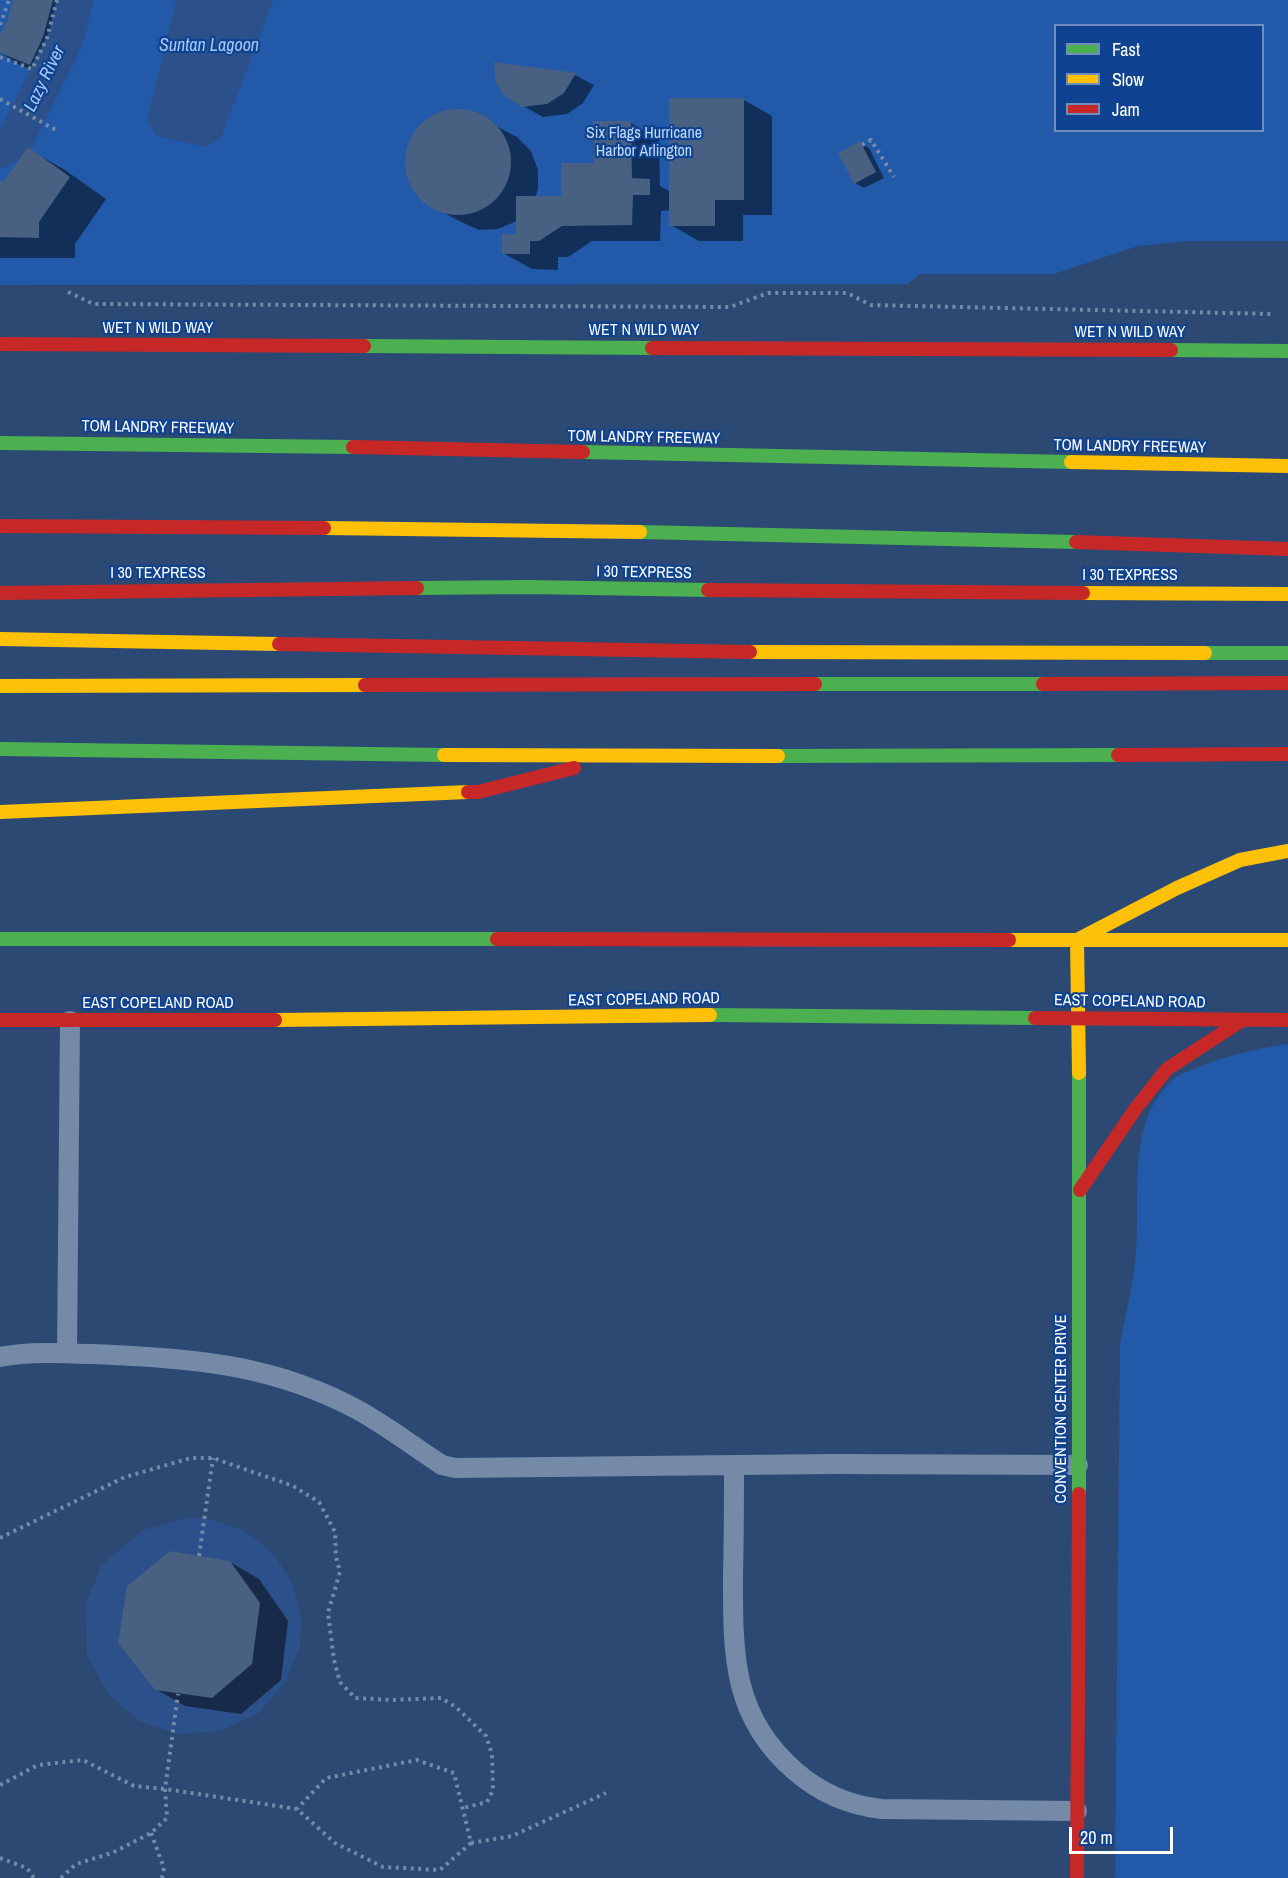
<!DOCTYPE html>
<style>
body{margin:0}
#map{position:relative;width:1288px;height:1878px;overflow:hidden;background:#2c4974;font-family:"Archivo Narrow",sans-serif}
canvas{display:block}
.legend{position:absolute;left:1054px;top:24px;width:210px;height:108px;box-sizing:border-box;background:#0f4391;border:2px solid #6f8ebd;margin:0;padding:8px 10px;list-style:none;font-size:18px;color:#fff}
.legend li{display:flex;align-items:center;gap:12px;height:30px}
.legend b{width:30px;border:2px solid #6f8ebd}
.scale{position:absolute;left:1069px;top:1827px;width:104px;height:27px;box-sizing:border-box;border:3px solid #fff;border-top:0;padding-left:8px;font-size:18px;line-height:21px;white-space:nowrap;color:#fff;-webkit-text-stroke:4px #0f4391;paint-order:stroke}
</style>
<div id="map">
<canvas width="1288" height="1878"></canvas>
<ul class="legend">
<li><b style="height:8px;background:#4caf50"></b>Fast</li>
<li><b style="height:8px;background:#ffc107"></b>Slow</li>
<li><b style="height:8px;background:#c62828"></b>Jam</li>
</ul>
<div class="scale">20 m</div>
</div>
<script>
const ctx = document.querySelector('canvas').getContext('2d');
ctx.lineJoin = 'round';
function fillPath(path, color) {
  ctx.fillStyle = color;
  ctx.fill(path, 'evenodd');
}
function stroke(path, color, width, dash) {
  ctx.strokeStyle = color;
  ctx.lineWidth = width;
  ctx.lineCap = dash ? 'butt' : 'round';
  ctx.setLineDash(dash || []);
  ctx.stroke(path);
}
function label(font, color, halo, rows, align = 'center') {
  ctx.font = font + ' "Archivo Narrow",sans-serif';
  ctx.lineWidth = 4.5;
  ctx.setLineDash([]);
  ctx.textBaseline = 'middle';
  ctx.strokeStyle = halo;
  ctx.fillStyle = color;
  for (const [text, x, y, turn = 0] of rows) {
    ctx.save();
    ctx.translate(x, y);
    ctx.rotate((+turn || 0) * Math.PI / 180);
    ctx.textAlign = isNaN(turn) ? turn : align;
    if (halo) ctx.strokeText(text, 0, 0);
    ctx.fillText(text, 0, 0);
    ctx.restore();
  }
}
const green = new Path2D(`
 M0,0h1288v241h-100l-50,5 -84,28h-134l-13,10 -907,1zM1056,26h206v104h-206z
 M1288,1044v834h-173l5,-534c5,-27 12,-54 15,-81 8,-61 -13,-140 40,-185 5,-4 11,-6 17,-8 31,-14 63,-21 96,-26z`);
const water = new Path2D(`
 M176,0h97l-52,138 -15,9 -49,-11 -10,-15z
 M188,1518l21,1 36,12 28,22 19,29 9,36 -1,28 -14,35 -27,32 -39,18 -41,3 -40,-13 -31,-27 -21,-39 -1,-52 16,-38 41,-35zM170,1551l60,10 30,42 -8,61 -40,34 -57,-8 -37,-47 9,-57z`);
const shadow = new Path2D(`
 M14,0h73l-15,53 -13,27 -37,-14 -22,-13v-15l9,-18z
 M496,64l79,11 19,10 -11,18 -16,11 -24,3 -20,-11z
 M744,100l28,16v99h-29v26h-44l-28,-16v-15l-10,1 -1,30h-68l-24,16h-10v13l-26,-1 -29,-16 14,-18v-14l-19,8 -19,1 -22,-10 -30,-17 -13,-14 -7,-19 1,-20 8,-17 15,-14 18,-7h20l48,25 14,14 7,19v19l-3,9h28l32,-33 36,-42 28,16 1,47 11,6z
 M860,143l9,5 15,30 -20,10 -9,-5z
 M28,149l37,21 41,29 -31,45v14h-75v-75h5z
 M230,1562l29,17 29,42 -7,59 -40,34 -56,-8 -29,-17z`);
const canal = new Path2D(`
 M0,150l15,-10 51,-102 9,-38`);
const building = new Path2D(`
 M13,0h40l-10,37 -13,28 -30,-12v-18l8,-16z
 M494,62l82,11 -12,20 -17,11 -25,3 -17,-11 -9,-13z
 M669,98h75v102h-29v26h-46z
 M405 162a53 53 0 1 1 106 0a53 53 0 1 1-106 0Z
 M593,121h38l1,57 18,1v16h-17l-1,30 -70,1 -23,15h-9v13h-28v-20h14v-38h45v-33h33z
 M860,141l16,31 -22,12 -16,-31z
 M28,147l42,30 -31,45v16l-39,-1v-56h4z
 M170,1551l60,10 30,42 -8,61 -40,34 -57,-8 -37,-47 9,-57z`);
const path = new Path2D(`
 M0,25l9,-25
 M0,57l32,12 15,-31 10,-38
 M0,99l56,31
 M862,145l9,-5 23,37
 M68,292l25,12 637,3 38,-14h79l24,12 404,9
 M0,1538l125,-61 66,-19h22l80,28 26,16 16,30 1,25 4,15 -12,41 6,47 6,22 15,16 36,2 50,-2 15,9 30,29 6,18 1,36 -6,12 -24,6
 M199,1556l14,-98
 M0,1785l38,-20 45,-5 51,26 31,3 132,20 38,34 48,24 57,3 31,-27 -17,-70 -37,-13 -91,18 -29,31
 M151,1833l13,35 -2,10
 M471,1843l41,-7 94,-43
 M0,1858l27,10 7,10
 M61,1878l15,-14 36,-11 39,-20 16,-15 -2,-29 13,-95`);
const lane = new Path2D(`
 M67,1353l3,-332
 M0,1357c37,-7 77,-3 114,-2 89,4 164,12 244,55 29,16 56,37 84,55l13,3 377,-4 246,1
 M734,1465c0,36 0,73 -1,109 0,78 -2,142 62,197 25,22 52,34 86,38l196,2`);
const fast = new Path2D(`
 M364,346l288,2
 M1171,350l117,1
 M0,443l353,4
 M583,452l488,10
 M640,532l436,10
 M417,588l111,-1 180,3
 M1205,653h83
 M815,684h228
 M0,749l444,6
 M778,756l340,-1
 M0,939h497
 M710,1015l325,3
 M1079,1073v421`);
const slow = new Path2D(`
 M1071,462l217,4
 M324,528l316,4
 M1083,593l205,1
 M0,639l279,5
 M750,652l455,1
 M0,686l365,-1
 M444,755l334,1
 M0,812l468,-20
 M1009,940h279
 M275,1020l435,-5
 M1079,1073l-2,-133 100,-52 63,-28 48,-9`);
const jam = new Path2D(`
 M0,344l364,2
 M652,348l519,2
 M353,447l230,5
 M0,526l324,2
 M1076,542l212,7
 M708,590l375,3
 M0,593l417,-5
 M279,644l471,8
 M1043,684l245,-1
 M365,685l450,-1
 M1118,755l170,-1
 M468,792h10l96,-24
 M497,939l512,1
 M1035,1018l253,2
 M0,1020h275
 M1080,1190l56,-82 31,-39 74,-48
 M1077,1878l2,-384`);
const parkNames = [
 ["Six Flags Hurricane",644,134],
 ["Harbor Arlington",644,152]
];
const streetNames = [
 ["WET N WILD WAY",158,329],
 ["WET N WILD WAY",644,331],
 ["WET N WILD WAY",1130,333],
 ["TOM LANDRY FREEWAY",158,428,1],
 ["TOM LANDRY FREEWAY",644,438,1],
 ["TOM LANDRY FREEWAY",1130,447,1],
 ["I 30 TEXPRESS",644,573,1],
 ["I 30 TEXPRESS",158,574],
 ["I 30 TEXPRESS",1130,576],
 ["EAST COPELAND ROAD",644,1000,-1],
 ["EAST COPELAND ROAD",1130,1002,1],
 ["EAST COPELAND ROAD",158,1004],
 ["CONVENTION CENTER DRIVE",1062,1409,-90]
];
const waterNames = [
 ["Suntan Lagoon",209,46],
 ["Lazy River",45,79,-64]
];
fillPath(green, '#2259a9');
fillPath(water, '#2c508a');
fillPath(shadow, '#0007');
stroke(canal, '#2c508a', 36);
fillPath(building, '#486082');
stroke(path, '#748aa7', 4, [3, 4.5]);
stroke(lane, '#748aa7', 20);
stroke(fast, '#4caf50', 14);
stroke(slow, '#ffc107', 14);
stroke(jam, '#c62828', 14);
label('16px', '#c1dafe', '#0f4391', parkNames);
label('16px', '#fff', '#0f4391', streetNames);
label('italic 18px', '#a6c9fb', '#0f4391', waterNames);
</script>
